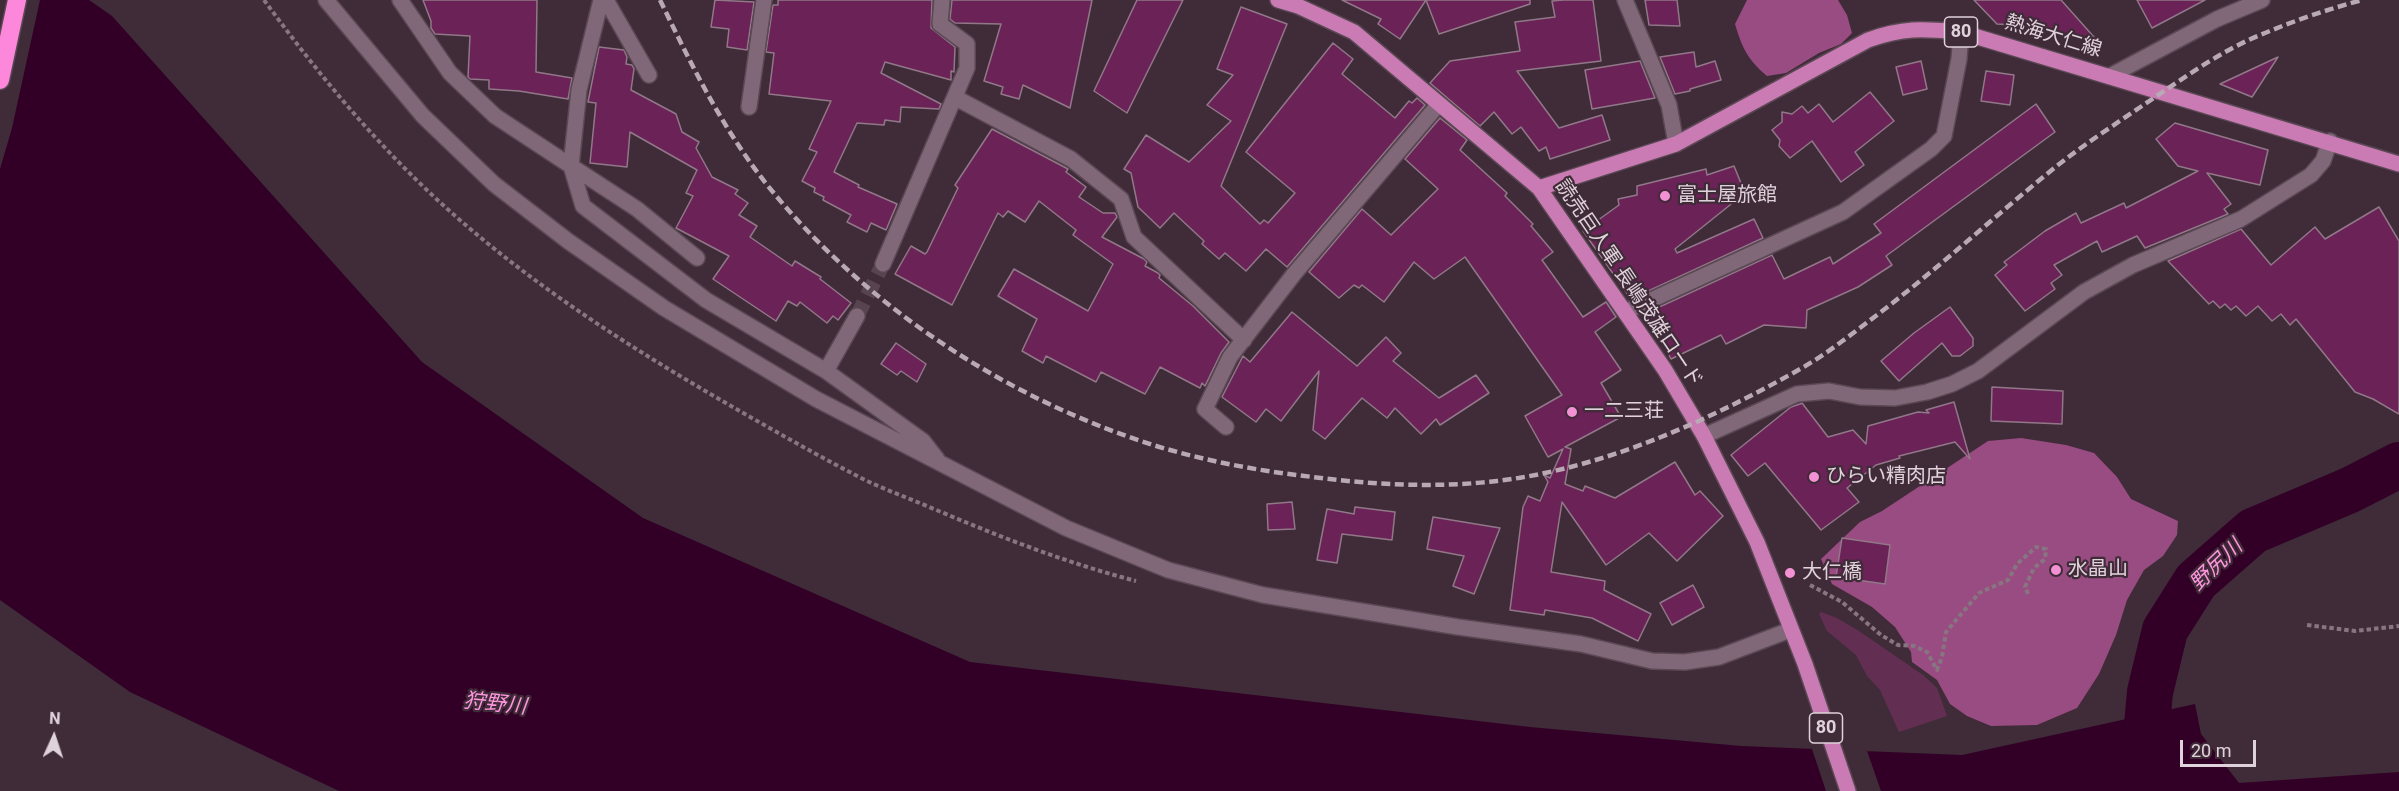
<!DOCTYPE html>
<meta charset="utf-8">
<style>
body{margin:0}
#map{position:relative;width:2399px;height:791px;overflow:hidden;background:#402b39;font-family:Roboto,sans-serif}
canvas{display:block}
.north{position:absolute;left:24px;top:707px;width:60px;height:60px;-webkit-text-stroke:4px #402b39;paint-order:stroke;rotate:3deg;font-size:16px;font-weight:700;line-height:24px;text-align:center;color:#e0d2db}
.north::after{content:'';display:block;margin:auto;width:21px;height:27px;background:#e0d2db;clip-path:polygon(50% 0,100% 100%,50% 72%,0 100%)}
.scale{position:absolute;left:2180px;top:740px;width:76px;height:27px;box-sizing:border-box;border:3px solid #e0d2db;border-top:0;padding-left:8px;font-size:18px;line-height:21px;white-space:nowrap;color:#e0d2db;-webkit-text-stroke:4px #402b39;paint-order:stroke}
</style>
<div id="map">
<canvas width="2399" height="791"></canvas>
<div class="north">N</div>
<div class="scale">20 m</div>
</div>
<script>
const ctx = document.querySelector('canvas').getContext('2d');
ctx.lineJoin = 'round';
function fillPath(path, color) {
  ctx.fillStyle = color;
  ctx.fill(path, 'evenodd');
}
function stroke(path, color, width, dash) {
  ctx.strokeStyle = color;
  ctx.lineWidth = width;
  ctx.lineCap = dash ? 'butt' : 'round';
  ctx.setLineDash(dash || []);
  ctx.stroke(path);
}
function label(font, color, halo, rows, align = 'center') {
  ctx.font = font + ' Roboto,"Noto Sans JP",sans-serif';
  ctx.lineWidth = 4.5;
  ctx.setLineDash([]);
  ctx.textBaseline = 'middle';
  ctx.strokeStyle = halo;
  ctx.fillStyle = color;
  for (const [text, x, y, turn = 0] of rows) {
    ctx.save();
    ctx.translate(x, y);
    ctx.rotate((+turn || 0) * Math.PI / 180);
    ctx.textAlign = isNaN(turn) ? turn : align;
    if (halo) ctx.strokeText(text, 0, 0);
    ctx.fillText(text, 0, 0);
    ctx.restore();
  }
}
const green = new Path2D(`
 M1821,612l16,6 22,13 64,44 14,13 10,28 -48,16 -19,-42 -13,-14 -11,-21 -29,-24 -8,-17z`);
const forest = new Path2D(`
 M1747,0h91l9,15 5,18 -11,11 -22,9 -33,20 -19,3c-19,-16 -25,-28 -32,-52z
 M2021,438l45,7 28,8 23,24 14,22 47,22 -1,14 -14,21 -19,14 -17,30 -11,35 -17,39 -22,34 -40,17 -46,1 -24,-10 -17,-12 -13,-24 -25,-18 -1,-10 -16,-25 -23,-20 -40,-23 -11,-25 39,-37 22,-11 106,-70z`);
const water = new Path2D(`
 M0,0h89l23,16 310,346 221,156 327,144 560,65 211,19 221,9 233,-51 6,30 38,49 160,-11v19h-2060l-209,-99 -130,-92z`);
const pier = new Path2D(`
 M0,0h40l-28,128 -12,41z
 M1811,746l55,2 15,43h-55z`);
const river = new Path2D(`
 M2141,791l9,-99 15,-62 31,-49 57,-50 97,-41 49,-25`);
const building = new Path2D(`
 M423,0h114l-1,72 36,6 -4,21 -49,-8 -30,-2v-9l-19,-1 -2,-2 2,-41 -35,-2 -4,-6v-7z
 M715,0l39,2 -7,48 -20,-3 2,-18 -18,-2z
 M778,0h154l-1,28 24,19 -1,25 -3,-1v9l-66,-18 -4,11 60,31 -2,5 -38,-2 -1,15 -15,-2 -1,5 -27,-2 -23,49 25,13 -1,2 39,17 -11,26 -15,-7 -4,9 -20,-10 4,-7 -28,-15 1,-3 -10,-5 1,-4 -13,-7 15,-29 -8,-3 22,-48 -62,-7 5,-41 -8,-1 7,-47h5z
 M952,0h140l-22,108 -47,-23 -4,14 -18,-5 2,-7 -19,-6 17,-57 -46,-1 -5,-4z
 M1137,0h46l-56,113 -33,-22z
 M1342,0h188v4l-91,30 -13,-34 -26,39 -22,-15 3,-5z
 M1563,0h30l8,61 -84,10 42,57 43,-13 8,25 -60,19 -4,-12 -7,4 -18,-24 -9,7 -18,-22 -14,14 -50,-43 20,-22 70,-10 -5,-29 40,-5 -3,-16z
 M1645,0h32l3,26 -31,-1z
 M1974,0h87l41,46 -54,-17 -7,6 -8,-9 -36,-2z
 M2137,0h68l-53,28z
 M1241,7l46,17 -66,162 39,38 4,-4 4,3 27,-30 -49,-41 87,-109 20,16 -11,15 53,44 14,-17 3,2 5,-5 8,7 -138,162 -21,-18 -20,22 -21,-18 -6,6 -17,-15 2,-3 -30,-28 -14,15 -22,-21 -7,-34 -7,-4 22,-34 43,27 42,-41 -24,-16 26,-30 -16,-6z
 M599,47l25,3 3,7 -1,7 6,1 2,4 -3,21 45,24 6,18 17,10 -3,6 16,29 26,13 -3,4 13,9 -9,12 18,11 -7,11 42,29 3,-5 26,16 -1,2 31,24 -13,17 -5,-4 -6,7 -27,-21 -3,4 -9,-5 -12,20 -63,-42 16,-23 -53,-28 17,-32 -7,-3 11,-23 -67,-38 -3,35 -37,-4 6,-60 -8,-1z
 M1694,52l2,15 19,-6 6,19 -31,9v2l-15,3 -15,-37z
 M2278,57l-26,40 -32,-13z
 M1640,61l15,37 -63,11 -7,-39z
 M1921,61l6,28 -24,6 -7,-28z
 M1986,71l28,4 -4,30 -29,-4z
 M1870,92l24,29 -39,31 9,13 -23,17 -29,-41 -22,17 -11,-12 1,-6 -8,-10 10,-8v-10l10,2 10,-8 6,7 11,-9 14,18z
 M2036,104l19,28 -169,124 6,9 -34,22 -51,23 -1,18 -42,-3 -38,19 -5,-9 -50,24 -14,-28 -3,1 -12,-17 130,-60 12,24 46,-22 3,7 48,-31 -7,-9z
 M1440,118l27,22 -7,10 47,43 -2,3 28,28 -2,2 22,26 -11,8 41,57 23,-15 10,15 -21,15 26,38 -20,13 20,34 -56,30 6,2 -6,35 18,7 2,-5 30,12 60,-36 20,33 5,-4 23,25 -46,45 -28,-28 -43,32 -44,-63 -11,70 54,9 -1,9 47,24 -13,27 -46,-23 -47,-8 -1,5 -34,-5 13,-103 5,-11 12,5 8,-19 -4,-7 6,3 13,-29 -15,8 -23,-41 37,-21 -97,-138 -31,22 -20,-17 -30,40 -22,-17 -3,3 -5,-3 -15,13 -30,-26 53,-63 29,26 47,-46 -33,-30z
 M2175,123l93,27 -8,35 -53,-12 24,31 -7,5 4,5 -83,34 -8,-12 -35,16 -5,-11 -43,24 8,10 -11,8 4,6 -30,22 -30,-36 12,-10 -3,-3 41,-31 31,-18 5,10 43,-20 2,5 72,-37 -20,-5 -22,-27z
 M992,129l76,40 -2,3 20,15 -7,10 24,16h12l2,4 -15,20 42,22 3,3 -2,4 13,7 2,2 -1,3 34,28 36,36 -8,11 -16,33 -3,-3 -2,5 -40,-21 -15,27 -44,-22 -5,10 -50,-26 -3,7 -21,-12 15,-32 -39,-23 16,-27 74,42 25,-47 -40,-29 3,-5 -37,-29 -14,21 -17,-11 -5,6 -5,-4 -46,92 -57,-31 16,-28 14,8 2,-2 31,-64 -3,-3z
 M1734,166l11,27 -70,56 2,4 77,-34 9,19 -132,61 -48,-68 36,-26 -1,-6 19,-4v-9l69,-17 1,6z
 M2379,207l20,34v173l-26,-15 -18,-7 -59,-73 -6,6 -9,-11 -9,7 -14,-15 -12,10 -10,-10 -5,4 -6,-6 -5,4 -7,-7 -4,3 -41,-43 73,-32 30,36 44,-38 10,12z
 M1950,307l23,31v8l-13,10h-8l-10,-13 -43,38 -18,-20 33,-28z
 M1292,312l65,54 29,-29 15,16 -8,8 46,37 37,-23 13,18 -49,32 -4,-6 -15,15 -26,-26 -8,10 -25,-20 -37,41 -12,-9 6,-59 -38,50 -15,-12 -10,13 -34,-25 21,-41 7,6z
 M896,343l30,21 -9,18 -16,-11 -4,4 -16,-11z
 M1992,387l71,4 -1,33 -71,-3z
 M1954,402l16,57 -15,-17 -56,14 1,2 -24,7 -29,23 12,14 -38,28 -56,-67 -17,13 -17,-21 60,-48 9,-3 2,-1 26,34 25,-7 13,14 2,-18 50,-14 11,1 -3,-3z
 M1292,502l3,27 -27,1 -1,-26z
 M1355,507l40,5 -3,28 -50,-6 -5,29 -20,-3 10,-51 27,5z
 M1433,517l67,11 -26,66 -21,-8 11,-30 -37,-7z
 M1842,538l48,7 -5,39 -49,-7z
 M1693,585l11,22 -32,18 -12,-22z`);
const minorTunnel = new Path2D(`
 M857,316l26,-52`);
const path = new Path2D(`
 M264,0c60,82 126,161 204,227 82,70 176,129 270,183 42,24 84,48 127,70 23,11 46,19 69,29 66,28 133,54 202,72
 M1810,585l32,17 39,33 17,10 16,1 13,6 10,18 5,-13 4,-25 33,-39 29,-13 9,-16 19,-17 10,2 -1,10 -11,9 -9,19 4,9
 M2307,625l48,6 44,-5`);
const minor = new Path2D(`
 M326,0l97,116 71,68 74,57 96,67 152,91 250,129 102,42 95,25 195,32 123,17 71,17 33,1 34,-5 71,-27
 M400,0l50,73 45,43 76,50 12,40 123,94 120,71
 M601,0l-22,90 -8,76 66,43 60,49
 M606,0l43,75
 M1625,0l44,105 7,39
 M2110,76l107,-57 45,-19
 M956,98l115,61 50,40 13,38 110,103
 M749,107l15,-107
 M883,264l84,-196v-24l-27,-20 2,-24
 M1625,312l218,-100 88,-63 13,-13 15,-77 2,-27
 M857,316l-31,55 97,70 14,18
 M1226,427l-21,-18 25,-52 64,-83 145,-170
 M1704,436l93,-42 32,-3 31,6 35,1 32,-6 25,-8 26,-13 106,-79 49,-27 108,-46 70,-44 12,-14 7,-20`);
const major = new Path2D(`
 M1278,0l20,6 56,26 185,156 126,182 39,66 53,106 48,122 43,127
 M1539,188l137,-44 192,-104c37,-13 55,-11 93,-8l438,132`);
const highway = new Path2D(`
 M0,80l17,-80`);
const rail = new Path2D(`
 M660,0c31,64 63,130 108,186 97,120 237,212 385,259 52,16 106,26 160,32 61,8 123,11 184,4 108,-13 211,-60 305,-113 26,-15 51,-35 75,-53 63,-48 120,-101 181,-150 27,-21 56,-40 84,-59 39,-26 79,-56 123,-73 31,-13 64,-24 97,-33`);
const markers = [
 [1665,196,6,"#f391d5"],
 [1572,412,6,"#f391d5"],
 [1814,477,6,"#f391d5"],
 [2056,570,6,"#f391d5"],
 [1790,573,6,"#f391d5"]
];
const shields = [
 [1961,32,33],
 [1826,728,33]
];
const shieldNames = [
 ["80",1961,32],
 ["80",1826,728]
];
const streetNames = [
 ["熱海大仁線",2053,37,17],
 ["読売巨人軍 長嶋茂雄ロード",1628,284,56]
];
const poiNames = [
 ["富士屋旅館",1677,196],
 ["一二三荘",1584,412],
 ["ひらい精肉店",1826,477],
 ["水晶山",2068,570],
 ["大仁橋",1802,573]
];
const waterNames = [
 ["野尻川",2217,566,-44],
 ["狩野川",495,705,6]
];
fillPath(green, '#622f53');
fillPath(forest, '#984c81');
fillPath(water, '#320026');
fillPath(pier, '#402b39');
stroke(river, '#320026', 46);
fillPath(building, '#6a2257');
stroke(building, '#917888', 1.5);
stroke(minorTunnel, '#584451', 15, [15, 8]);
stroke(minor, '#5a4854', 18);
stroke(major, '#5a4854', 18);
stroke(highway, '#5a4854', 21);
stroke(path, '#877681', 4, [4.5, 3]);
stroke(minor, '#816878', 15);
stroke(major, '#cb7bb3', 15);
stroke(highway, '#fd87da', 18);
stroke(rail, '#b9a9b4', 4.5, [9, 4.5]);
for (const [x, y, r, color] of markers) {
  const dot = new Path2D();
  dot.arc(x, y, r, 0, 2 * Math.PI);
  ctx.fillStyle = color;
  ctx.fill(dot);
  stroke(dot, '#402b39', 2);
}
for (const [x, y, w] of shields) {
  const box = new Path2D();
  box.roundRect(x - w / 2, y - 15, w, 30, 4.5);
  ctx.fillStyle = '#402b39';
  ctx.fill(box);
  stroke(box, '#e0d2db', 1.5);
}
label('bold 18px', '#e0d2db', null, shieldNames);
label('20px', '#e0d2db', '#402b39', streetNames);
label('20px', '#e0d2db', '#402b39', poiNames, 'left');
label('italic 21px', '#fe96de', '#402b39', waterNames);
</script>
